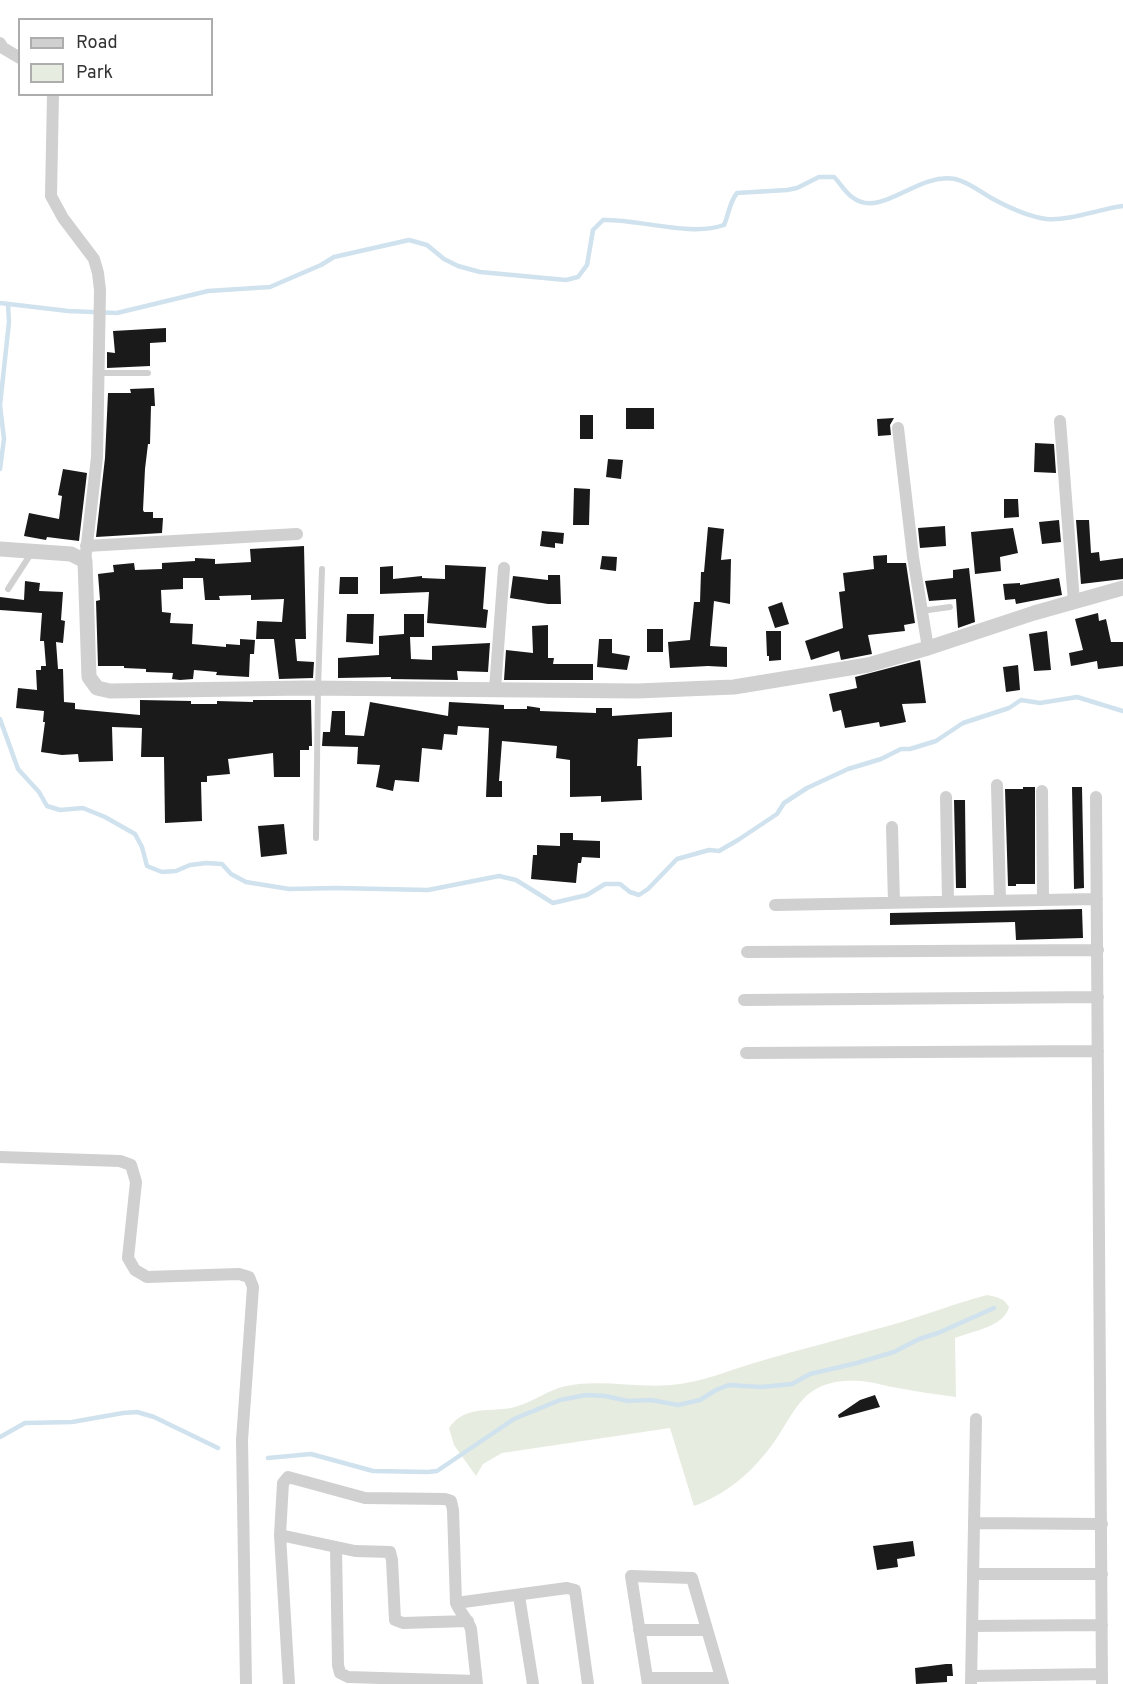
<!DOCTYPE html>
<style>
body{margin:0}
#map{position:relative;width:1123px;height:1684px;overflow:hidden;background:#fff;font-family:Overpass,sans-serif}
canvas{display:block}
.legend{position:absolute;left:18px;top:18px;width:195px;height:78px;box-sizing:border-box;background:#fff;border:2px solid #adadad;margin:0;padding:8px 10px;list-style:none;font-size:18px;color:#333}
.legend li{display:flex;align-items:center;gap:12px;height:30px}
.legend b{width:30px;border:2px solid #adadad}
</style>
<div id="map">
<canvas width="1123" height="1684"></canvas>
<ul class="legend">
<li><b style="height:8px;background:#d0d0d0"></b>Road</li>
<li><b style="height:16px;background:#e6ecdf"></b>Park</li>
</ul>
</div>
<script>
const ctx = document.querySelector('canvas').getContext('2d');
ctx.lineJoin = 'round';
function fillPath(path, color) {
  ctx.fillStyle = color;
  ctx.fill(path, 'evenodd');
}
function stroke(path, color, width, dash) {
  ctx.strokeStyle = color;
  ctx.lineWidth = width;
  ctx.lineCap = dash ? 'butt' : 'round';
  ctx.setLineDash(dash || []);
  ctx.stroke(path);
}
const green = new Path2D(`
 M987,1295c10,2 17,3 22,12 -5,20 -37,24 -54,31l1,59c-22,-3 -43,-6 -64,-10 -17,-4 -32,-8 -49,-6 -43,4 -49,34 -71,64 -21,28 -45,49 -78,61l-24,-78 -168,25 -19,11 -7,12 -22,-31 -5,-17c16,-24 42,-15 66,-21 18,-5 33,-17 51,-21 34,-7 70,2 105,-1 29,-2 56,-14 83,-22 47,-14 95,-26 141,-39 31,-9 61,-21 92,-29z`);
const stream = new Path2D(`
 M0,303l68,8 49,2 91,-22 62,-4 51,-22 13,-8 75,-17 18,5 17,14 14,7 22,6 86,8 12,-3 9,-12 6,-35 10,-10c36,-1 88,17 121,5 5,-11 5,-22 13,-32l50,-3 10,-2 22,-11h15c6,6 11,15 18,20 29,23 64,-25 103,-18 14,3 27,14 40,21 15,8 35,17 52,19 23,2 52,-10 76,-13
 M0,469l4,-30 -4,-34 9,-83 -1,-18
 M0,719l18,50 21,23 8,14 13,4 23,-2 22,9 30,17 7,13 5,19 15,6 14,-1 14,-6 16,-2 16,1 9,10 15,8 43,7 47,-1 92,2 71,-14 17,4 37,23 34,-8 18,-11h15l10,8 9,3 9,-6 29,-30 32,-9 10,1 19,-11 39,-26 7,-11 23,-15 41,-19 33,-10 20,-10h9l26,-8 27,-18 46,-15 12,-8 19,3 37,-6 46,14
 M0,1437l25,-14 47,-1 51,-9 14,-1 17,5 64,31
 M268,1458l43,-4 62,17 55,1 9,-1 77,-52 46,-19 26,-5 19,1 23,5 23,-1 27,5 22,-5 16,-10 13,-5 32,2 31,-3 18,-10 47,-11 37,-11 25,-13 19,-6 56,-25`);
const building = new Path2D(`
 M166,328v14l-16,1v23l-43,2v-16l8,1 -2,-22z
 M154,388l1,18h-4l-1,38h-2l-3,25 -2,41 1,2h9v6h10l-1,15 -66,4 9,-79 3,-65h23l-1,-4z
 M626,408h28v21h-28z
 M580,415h13v24h-13z
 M894,418l-4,7 1,10 -13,1 -1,-17z
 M1035,443l19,1 2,29 -22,-1z
 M608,459l15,1 -2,19 -15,-2z
 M63,469l24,4 -8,68 -32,-4 -1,3 -22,-4 5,-23 30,6 3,-23 -4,-1z
 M574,488l16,1 -1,36h-16z
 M1004,499h14l1,18 -15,1z
 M1059,520l2,22 -19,2 -3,-22z
 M1076,520h13l2,33 8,-1 1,9 23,-3v21l-42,5z
 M945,526l1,20 -26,2 -2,-20z
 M708,527l16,2 -3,31 10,-1 -1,45 -16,-3 -4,45 17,1v20l-19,-1 -38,2 -2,-26 22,-2 4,-38h6l1,-30h3z
 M1013,528l5,25 -18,4 1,14 -26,3 -4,-42z
 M542,531l22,2 -1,11 -8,-1v5l-15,-2z
 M304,546l2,93h-11l2,22 17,1 -1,16 -34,1 -5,-40h-18l1,-18 25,1 2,-23 -33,1v-5l-32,1 1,4h-15l-2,-22h-20v11l-22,1 1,22 9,1 -1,10 23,1 -1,20 34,3v-3l14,1v-6l15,1 -1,14h-4l-1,23 -33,-2 1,-3 -23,-2 -1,9 -13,1 -8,-1 1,-6 -27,-1v-3l-22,-1v-2h-26l-2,-65 4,-1 -2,-26 16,-2 -1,-7 21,-2 1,7 27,-1v-6l33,-2v-3l20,1v5l36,-2 -1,-13z
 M887,555v8h19l9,60 -11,2 1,6 -37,4 4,19 -31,6 -2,-9 -28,9 -6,-19 38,-13 -4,-36 6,-1 -2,-18 31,-4 -1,-13z
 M602,556l15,1 -1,14 -16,-2z
 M445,565l41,2 -3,42 5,1 -2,18 -59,-5 2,-31 -49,2v-27l13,-1v13l29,-3v2l23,1z
 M969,568l6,54 -17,6 -2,-29 -27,2 -4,-20 28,-3v-8z
 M548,575h12l1,29h-13l-38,-6 3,-22 35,4z
 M340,577h18v17h-19z
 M1059,578l3,17 -46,9 -1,-5 -10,1 -2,-16 17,-1v2z
 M25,581l15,2 -1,8 24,1 -2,28 4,1 -2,22 -7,-1 2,27h5l1,33 11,1v6l65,6v-15l51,1v3h26v-3l36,1v-2h58l1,46h-3v4h-9v27h-26l-1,-24 -45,6 2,15 -23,2v6h-6l1,39 -37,2 -1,-66h-23l1,-29 -30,-1 1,34 -34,1 -1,-8 -16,1 -21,-3 4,-30h-2l1,-11 -28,-3 2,-20 19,2 -1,-20h5v-4h5l-2,-25h-4l2,-28 -42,-3v-13l24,3z
 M782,602l7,22 -14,4 -7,-21z
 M1098,613l1,8 7,-2 5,23h12v24l-25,3 -1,-8 -26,5 -2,-13 14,-3 -8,-31z
 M347,614h27l-1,30 -27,-2z
 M404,614h20v23h-14l1,22 21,1v-14l58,-3 -2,29 -31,-1 1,9 -67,-1v-2l-53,1v-20l41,-3v-19l25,-2z
 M548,625v33h6l-1,6h40v16h-89l2,-30 27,3 -1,-27z
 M647,629h16v23h-16z
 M766,631h15v29l-12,1v-5h-2z
 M1047,631l4,39 -17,1 -5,-37z
 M599,639h13v14l18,3 -3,14 -30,-3z
 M920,660l6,43 -24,1 4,18 -26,5 -1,-5 -34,6 -4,-18 -8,2 -4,-18 28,-6 -2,-11z
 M1018,665l2,25 -14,2 -3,-25z
 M370,702l78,14 1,-14 55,3v4h23v-3l13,2v3l56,2v-5h16v8l60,-4v25l-34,2 -1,27h4l1,34 -41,2v-6l-31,1v-37l-14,-2 1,-12 -55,-5 -3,40h3v16h-16l3,-69 -31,-2 -1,9 -13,-1 -2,16 -20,-2 -3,34 -24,-2 -2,11 -17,-4 4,-22 -23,-1 1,-17 -36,-1 1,-14h7l2,-21h13v24l19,1z
 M1023,787h12v97h-19v2h-8l-3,-97h18z
 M1072,787h10l2,101 -10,1z
 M954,800h11l1,88h-10z
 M284,824l3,30 -26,3 -3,-31z
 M560,833h13v7l27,1v17l-18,-1 -1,6h-3l-2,20 -45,-4 2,-24h4v-10l23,1z
 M1082,909l1,29 -67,2 -1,-18 -125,3v-12z
 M875,1395l5,12 -41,11 -1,-3 22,-15z
 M913,1541l2,15 -18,3 1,8 -21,3 -4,-24z
 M946,1664h6l1,12h-6v6l-31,2 -1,-16z`);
const service = new Path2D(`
 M99,373h49
 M8,589l24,-37
 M921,611l29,-4
 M316,838l2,-150 4,-119`);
const minor = new Path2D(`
 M0,43l3,5 17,10
 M53,94l-2,102 12,22 31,41 4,14 2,17 -3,167 -12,104
 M1060,421l14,181
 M898,428l15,129 15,91
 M86,546l211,-12
 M495,689l9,-121
 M997,785l3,115
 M1042,791l1,109
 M946,797l2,105
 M1096,797l6,887
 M892,827l2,76
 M775,905l322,-6
 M747,952l351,-2
 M744,1000l354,-3
 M746,1053l352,-2
 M0,1157l120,4 11,4 5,17 -8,76 7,12 12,7 92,-3 10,3 4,10 -11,153 4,244
 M974,1523l128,1
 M280,1535l75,16 35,1 2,8 3,60 8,3 65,-2
 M336,1548l2,117 2,8 8,4 128,4
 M973,1574h129
 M519,1596l14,88
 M456,1603l111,-15 8,2 13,94
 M972,1626l130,-1
 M639,1630h68
 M972,1676l130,-2
 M647,1678h74
 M289,1684l-9,-149 3,-52 5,-6 77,21 80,1 6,2 2,9 3,93c4,10 12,16 15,26l6,55
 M648,1684l-17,-108 61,2 31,106
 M971,1684l5,-265`);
const tertiary = new Path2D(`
 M0,549l71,5 14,7 4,116 8,11 13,3 195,-3 332,3 97,-4 134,-22 60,-17 106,-35 89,-25`);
fillPath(green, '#e6ecdf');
stroke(stream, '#cfe2ee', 4.5);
fillPath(building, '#1a1a1a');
stroke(service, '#d0d0d0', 6);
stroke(minor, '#d0d0d0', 12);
stroke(tertiary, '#d0d0d0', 15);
</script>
